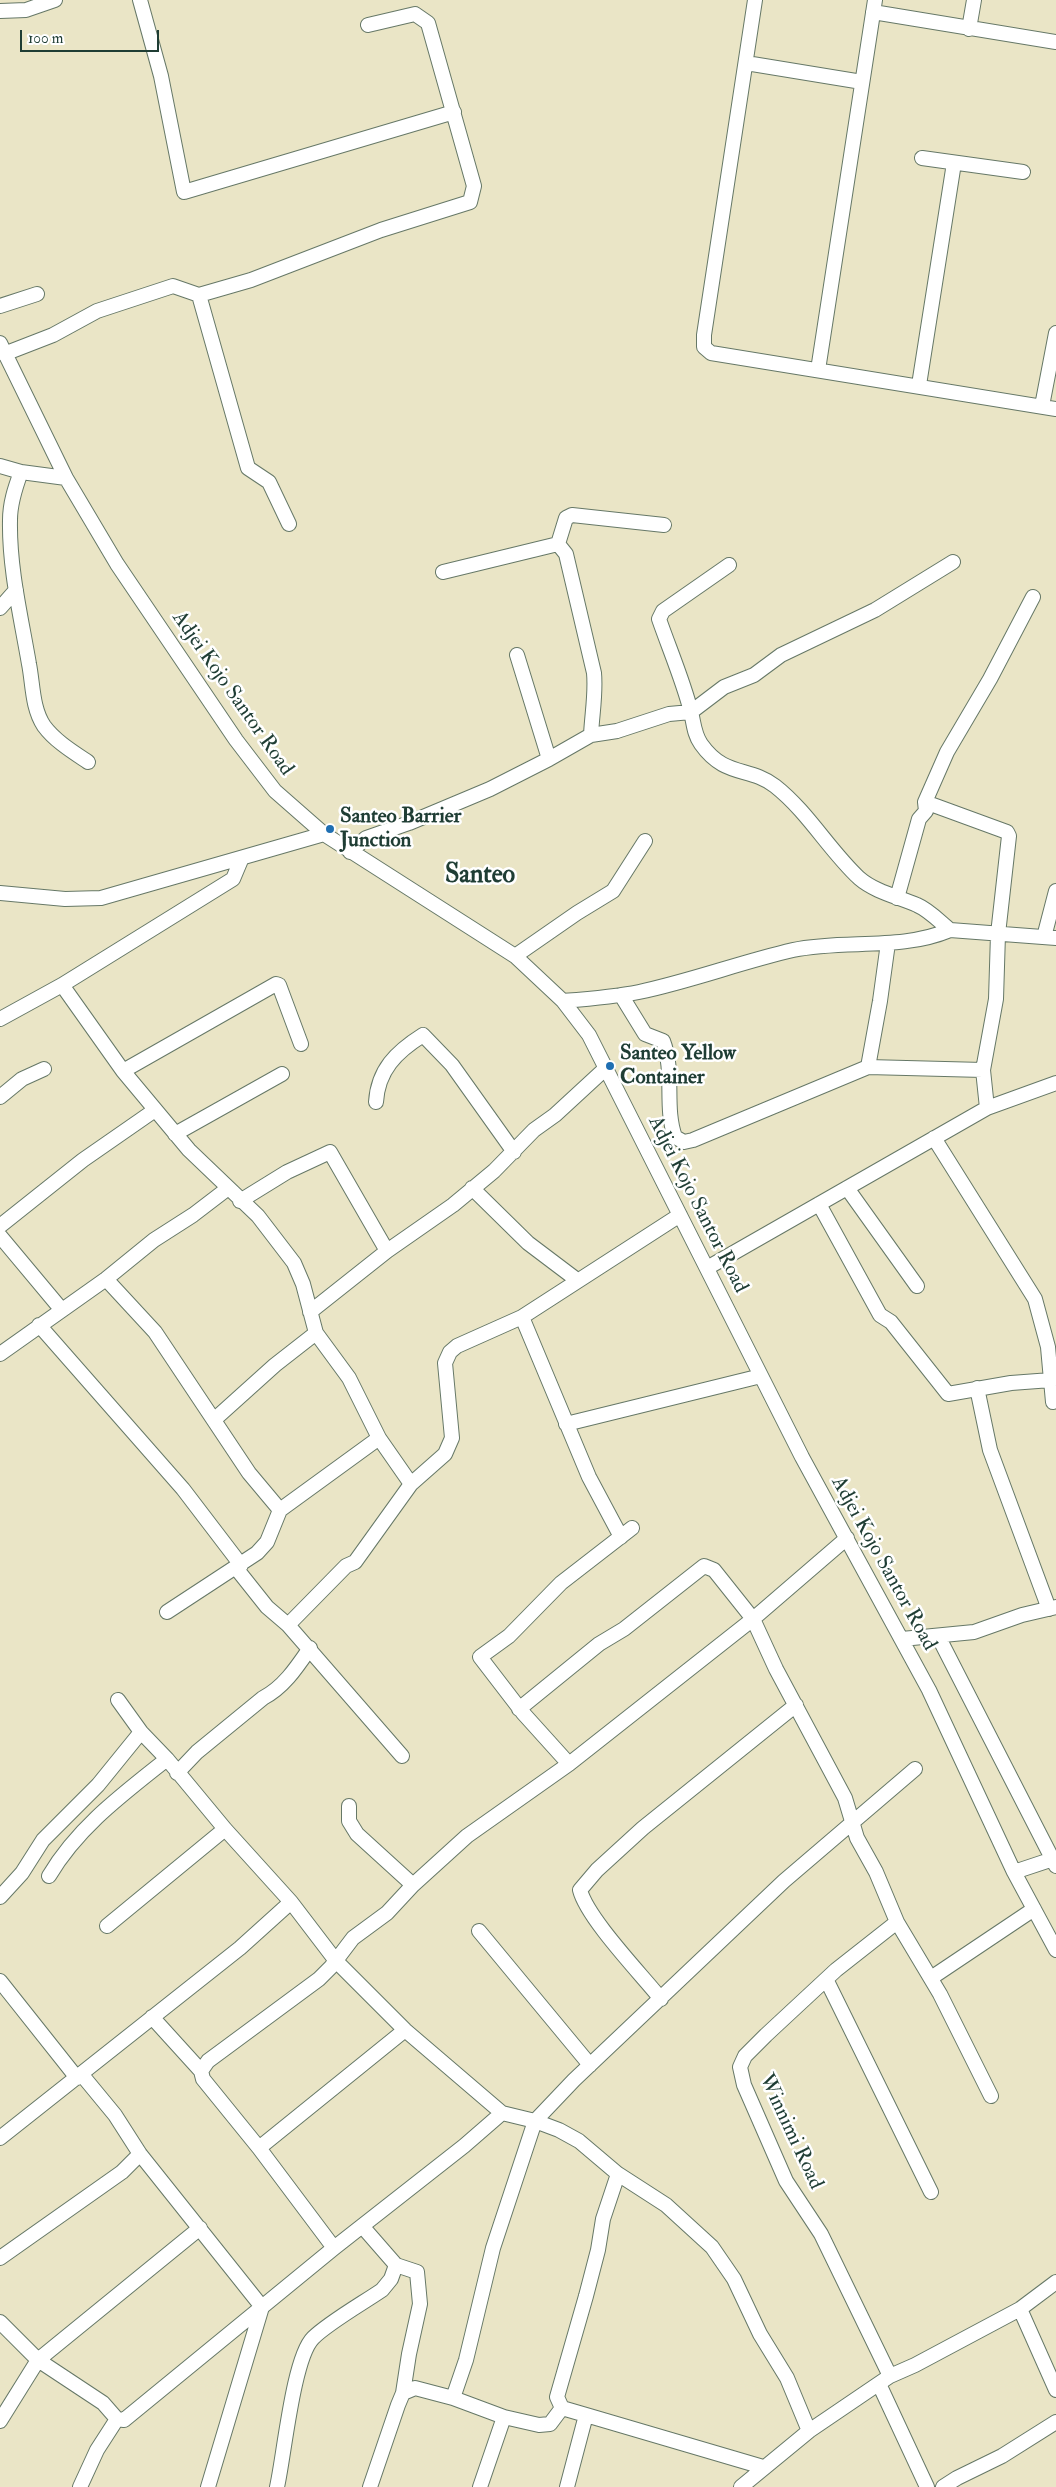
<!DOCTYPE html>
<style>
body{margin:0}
#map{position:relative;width:1056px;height:2487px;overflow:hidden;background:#eae5c6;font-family:"IM FELL Double Pica",serif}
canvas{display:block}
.scale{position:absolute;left:20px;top:30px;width:139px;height:22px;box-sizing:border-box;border:2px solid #1f3d34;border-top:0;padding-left:6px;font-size:15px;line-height:18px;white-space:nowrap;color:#1f3d34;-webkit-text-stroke:4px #fff;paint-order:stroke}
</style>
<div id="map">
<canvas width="1056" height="2487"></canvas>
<div class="scale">100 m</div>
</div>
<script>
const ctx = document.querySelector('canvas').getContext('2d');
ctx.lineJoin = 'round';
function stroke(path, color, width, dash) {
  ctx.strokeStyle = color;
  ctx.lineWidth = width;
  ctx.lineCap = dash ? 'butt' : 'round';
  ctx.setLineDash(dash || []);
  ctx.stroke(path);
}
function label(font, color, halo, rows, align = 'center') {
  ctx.font = font + ' "IM FELL Double Pica",serif';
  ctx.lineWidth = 5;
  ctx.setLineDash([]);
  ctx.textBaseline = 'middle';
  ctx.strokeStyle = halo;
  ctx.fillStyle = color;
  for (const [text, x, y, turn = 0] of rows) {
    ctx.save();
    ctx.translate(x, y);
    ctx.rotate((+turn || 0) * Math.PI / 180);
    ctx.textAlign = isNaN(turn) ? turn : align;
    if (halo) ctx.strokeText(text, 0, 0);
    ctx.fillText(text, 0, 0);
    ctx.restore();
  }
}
const minor = new Path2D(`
 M140,0l21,76 23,116 270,-80
 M755,0l-51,335v12l7,6 345,56
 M0,11l26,-1 29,-10
 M873,12l183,30
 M969,29l5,-29
 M746,63l116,19
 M922,158l101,14
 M199,295l49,173 21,14 20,42
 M0,306l37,-12
 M0,343l66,135 51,86 119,176 39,51 49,43 191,122 48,45 26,34 213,422 127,233 85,182 42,78
 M4,354l49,-19 44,-24 76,-25 26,9 52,-15 130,-50 89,-28 4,-16 -46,-163 -13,-9 -47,11
 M818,370l57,-370
 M919,385l35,-222
 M1042,406l14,-73
 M0,466l21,6 45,6
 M21,472c-6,16 -11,31 -11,48 -1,48 11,97 19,144 4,20 3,44 15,62 11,15 29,26 44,36
 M558,544l8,-26 6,-3 92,10
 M729,565l-66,46 -4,8c10,29 25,64 32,93 3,12 3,22 10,32 24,34 48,22 74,42 33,26 54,64 84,92 16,14 40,19 58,27 12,5 23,17 33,25
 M443,572l115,-28 8,10 28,119c2,20 -2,41 -3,62
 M0,608l16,-18
 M517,655l32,104
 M925,802l22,-50 43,-73 43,-82
 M350,852l16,-14 43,-15 81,-34 59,-30 42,-24 26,-4 52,-17 22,-2 33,-25 30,-12 27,-20 94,-45 78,-48
 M0,893l65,6 36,-1 223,-64
 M897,898l22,-79 7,-8 -1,-9 82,30 2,4 -11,98 -2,65 -13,71
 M1044,937l12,-46
 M515,956l62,-43 36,-22 32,-50
 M62,985l61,86 66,79 69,66 36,47 9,21 13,49 33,45 30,60 32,46
 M621,995l24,39 18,7c12,31 1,66 12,96l9,5 9,-2 175,-73 115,3 4,38
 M563,1001c25,-2 51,-4 76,-9 52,-11 102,-30 154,-42 52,-11 107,1 157,-20l106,8
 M0,1019l62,-34 171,-106 8,-19
 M868,1067l12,-66 8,-58
 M123,1071l153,-87 3,1 22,59
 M0,1097l22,-18 22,-10
 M376,1102c2,-32 20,-50 47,-67l29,30 62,87
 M175,1134l107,-60
 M934,1138l101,161 13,48 5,55
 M472,1188l56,55 49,37
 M847,1188l70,98
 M240,1201l47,-29 43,-20 57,99
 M819,1204l61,111 11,7 57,72 63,-11 40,-3
 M0,1226l83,-66 72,-50
 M0,1236l61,73
 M707,1268l280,-160 69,-25
 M106,1279l49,53 94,141 31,37 99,-72
 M310,1312l77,-61 66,-46 41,-34 40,-41 21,-15 51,-47
 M522,1317l67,160 32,60
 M39,1325l144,164 58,76
 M0,1354l106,-75 48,-39 39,-25 34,-26
 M977,1388l13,62 59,159
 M215,1419l60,-54 41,-32
 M566,1424l195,-48
 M236,1568l31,39 21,18
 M167,1612l90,-59 10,-11 13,-32
 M938,1636l118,230
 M902,1639l72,-7 48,-17 34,-8
 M519,1709l80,-65 25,-15 80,-63 10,4 39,49 23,50 69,129 12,40 19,34 21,50 43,72 51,102
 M402,1756l-114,-131 58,-59 9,-4 56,-78 34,-30 7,-16 -7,-75 5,-11 7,-6 65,-29 158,-102
 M569,1764l-46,-51 -43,-56 29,-21 52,-53 71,-55
 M177,1773l20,-21 66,-54c21,-11 34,-31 47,-50
 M349,1806v15l8,13 56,51
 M1014,1872l42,-14
 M49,1876c29,-49 74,-82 118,-117
 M0,1897l22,-24 21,-33 55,-55 43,-53
 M107,1926l118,-97
 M479,1931l111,134
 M931,1978l103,-69
 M0,1981l77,97
 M827,1981l104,211
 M661,1999c-20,-25 -74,-81 -81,-109l17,-20 46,-42 153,-123
 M152,2017l49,54
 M82,2075l33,40 25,39 122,153
 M502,2113l33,8 24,9 20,11 39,33 48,31 46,42 22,32 26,55 27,44 22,53
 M0,2138l240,-190 51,-46
 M259,2148l146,-118
 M334,2248l-75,-100 -56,-69 -2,-8 7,-10 111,-82 12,-12 22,-29 34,-25 26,-28 54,-49 102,-72 184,-145 94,-81
 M0,2258l122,-86 18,-18
 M396,2265l21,7 3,32 -11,50 -6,39
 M1020,2309l36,81
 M0,2322l38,38 65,43 14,16
 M890,2376l-69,-142 -35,-53 -42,-96 -4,-18 5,-11 21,-21 70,-65 61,-48
 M879,2384l48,103
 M453,2398l13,-38 27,-112 42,-127 39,-41 210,-199 131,-112
 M586,2415l177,52
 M0,2421l38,-61 162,-132
 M80,2487l17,-37 20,-31 7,1 210,-172 130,-102 38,-33 -97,-83 -69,-69 -45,-59 -66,-73 -58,-70 -26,-27 -23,-32
 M208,2487l54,-180
 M277,2487c7,-30 16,-129 36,-149 15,-15 50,-35 69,-48l9,-11 5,-14 -34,-39
 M370,2487l28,-82 5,-12 12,-5 38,10 51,19 35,8 11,-1 12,-16
 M480,2487l24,-70
 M567,2487l19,-72 -24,-7 -5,-11 29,-101 12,-46 5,-31 15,-45
 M741,2487l68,-56 81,-55 25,-11 105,-56 36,-27
 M943,2487l14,-9 45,-22 54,-34`);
const markers = [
 [330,829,5,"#1f6fb2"],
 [610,1066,5,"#1f6fb2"]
];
const streetNames = [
 ["Adjei Kojo Santor Road",232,694,55],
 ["Adjei Kojo Santor Road",697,1205,63],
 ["Adjei Kojo Santor Road",883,1564,61],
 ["Winnimi Road",790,2132,65]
];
const poiNames = [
 ["Santeo Barrier",340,817],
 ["Junction",340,841],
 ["Santeo Yellow",620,1054],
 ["Container",620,1078]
];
const districtNames = [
 ["Santeo",480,876]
];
stroke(minor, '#667867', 16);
stroke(minor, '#fff', 14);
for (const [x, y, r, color] of markers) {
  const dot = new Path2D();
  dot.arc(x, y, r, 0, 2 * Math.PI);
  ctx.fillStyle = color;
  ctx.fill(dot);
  stroke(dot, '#fff', 2);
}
label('21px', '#1f3d34', '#fff', streetNames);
label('bold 21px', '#1f3d34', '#fff', poiNames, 'left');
label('bold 26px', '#1f3d34', '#fff', districtNames);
</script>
